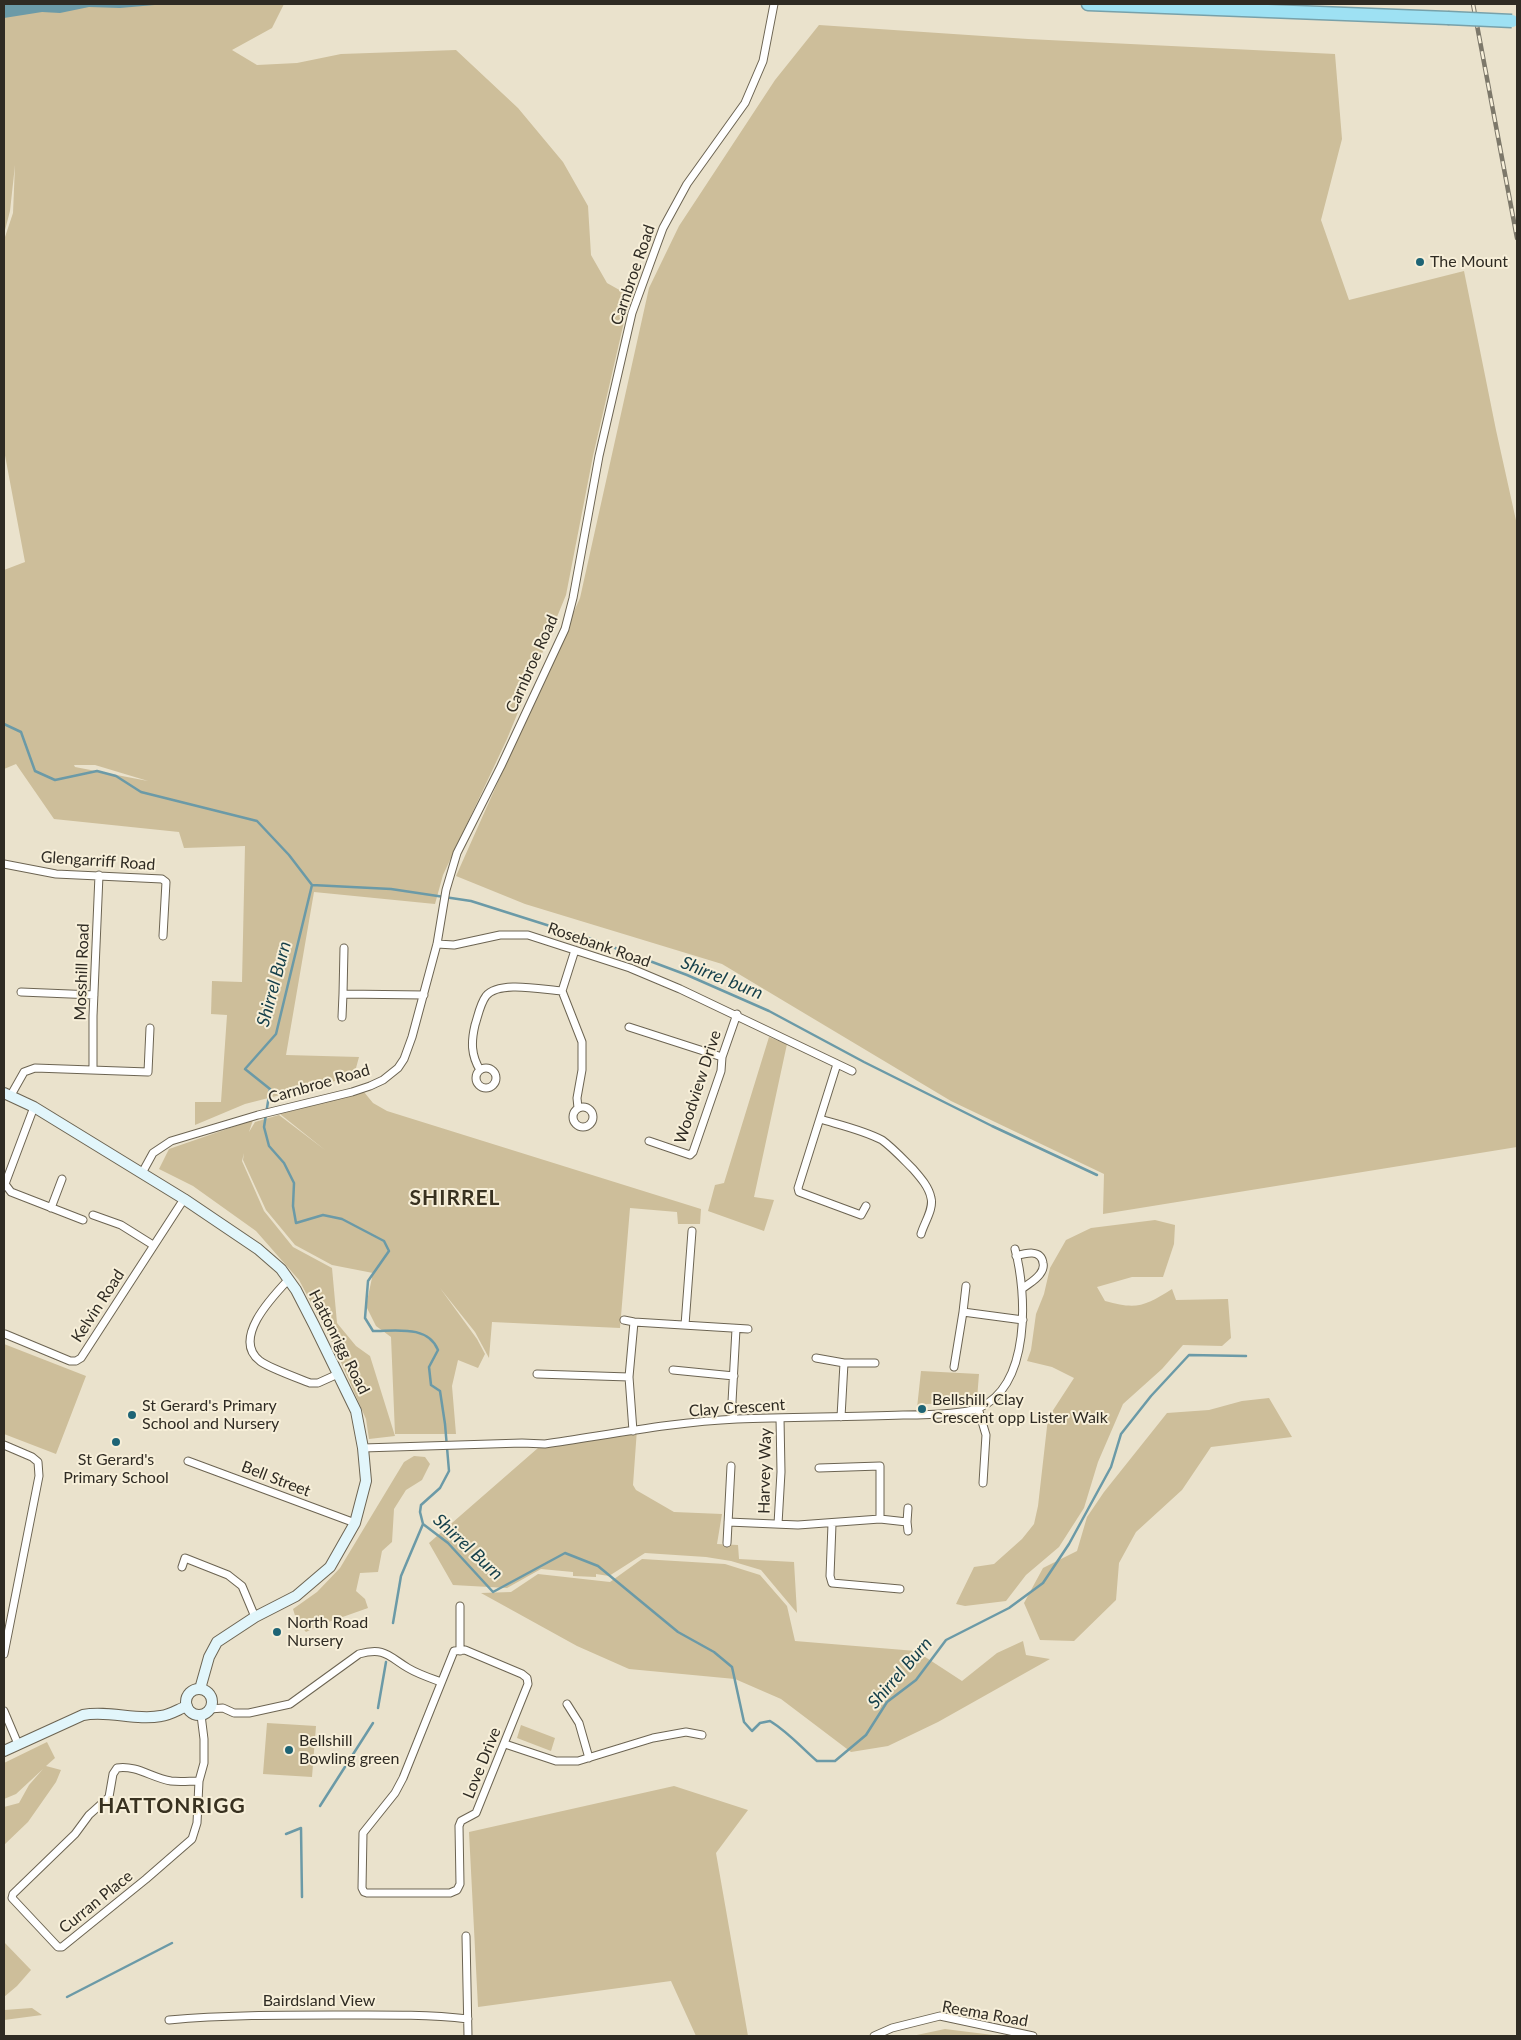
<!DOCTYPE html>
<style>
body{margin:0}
#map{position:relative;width:1521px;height:2040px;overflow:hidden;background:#eae2cc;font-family:Lato,sans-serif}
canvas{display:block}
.frame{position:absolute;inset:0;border:5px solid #2f2b23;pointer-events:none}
</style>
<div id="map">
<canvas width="1521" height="2040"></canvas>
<div class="frame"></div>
</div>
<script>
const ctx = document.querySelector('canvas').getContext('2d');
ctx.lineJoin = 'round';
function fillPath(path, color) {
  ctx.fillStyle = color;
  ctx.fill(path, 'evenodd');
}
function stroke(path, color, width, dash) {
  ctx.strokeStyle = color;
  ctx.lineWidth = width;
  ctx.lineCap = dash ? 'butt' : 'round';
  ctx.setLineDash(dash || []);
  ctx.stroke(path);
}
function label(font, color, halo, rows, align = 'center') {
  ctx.font = font + ' Lato,sans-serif';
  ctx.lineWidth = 4;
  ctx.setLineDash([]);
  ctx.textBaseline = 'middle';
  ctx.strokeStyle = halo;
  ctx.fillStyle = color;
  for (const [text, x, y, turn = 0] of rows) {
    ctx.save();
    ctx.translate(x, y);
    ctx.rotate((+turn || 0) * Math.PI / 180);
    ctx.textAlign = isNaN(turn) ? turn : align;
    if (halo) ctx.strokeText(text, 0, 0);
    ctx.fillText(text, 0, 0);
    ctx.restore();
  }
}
const green = new Path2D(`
 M4,4h280l-12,24 -40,22 25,15 40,-2 44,-9 115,-4 62,58 45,54 25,44 3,49 16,28 23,13 -37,160 -27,139 -59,144 -64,136 -8,29 -121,-12 -28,163 73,2 -6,22 -18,2 -90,23 -50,21v-23h26l6,-87 -16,-1 1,-33 30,1 3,-136 -61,2 -5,-16 -125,-13 -38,-55 -12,5v-199l21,-8 -21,-112v-210l9,-27 2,-48 -5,46 -6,23zM74,765h21l53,16 -73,-14z
 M819,25l209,14 307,15 7,85 -21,81 28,80 115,-29 32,159 21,95v622l-414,67 1,-40 -153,-73 -229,-137 -197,-60 -69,-28 124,-278 69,-310 30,-62 96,-146z
 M769,1037l18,7 -33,153 20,3 -10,31 -56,-20 7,-26 9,-2z
 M364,1092l9,11 14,8 314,98 -1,15h-22l-1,-12 -47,-4 -10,120 -128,-6 -3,36 -14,-26 -35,-44 37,51 8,15 -7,14 -20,-8 -6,26 4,48h-61l-4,-97 -15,-11 -10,-20 7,-33 -41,-8 -37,-20 -29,-35 -23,-50 1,-7 -2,8 22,50 29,36 39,21 5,55 19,23 14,10 25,80 -26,3 -3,-20 -34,-77 -33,-62 -43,-49 -63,-45 -34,-17 10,-20 84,-29 -4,12 6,-10 24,-7 46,35 -45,-36z
 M1155,1220l20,5 -1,19 -11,33h-31l-35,10 8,14c32,9 40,5 67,-12l4,11 52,-1 3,39 -9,8 -39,-1 -21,24 -39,35 -25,58 -14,46 -25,39 -33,28 -20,26 -41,5 -9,-2 18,-37 20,-3 28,-25 12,-15 4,-18 10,-88 26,-40 -22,-11 -25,-6 4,-11 5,-36 8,-20 6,-26 16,-28 25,-12z
 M4,1344l82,32 -30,78 -52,-20z
 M921,1371l58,3 -2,25 -6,3 -5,-2 -19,3 -20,1 -10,4z
 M1269,1398l23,39 -81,10 -29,43 -46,42 -17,31 -3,37 -42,41 -34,-1 -16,-37 19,-35 34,-17 10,-34 17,-25 63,-79 42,-3 33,-9z
 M637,1429l-4,56 3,5 38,22 48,2 -5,30 21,1 1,14 55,3 3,51 -36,-43 -30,-9 -25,-4 -61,-4 -36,23 -13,-2v3l-23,-1v-4l-32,-3 -34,19 -54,-3 -24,-42 117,-102z
 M414,1456l11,1 5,7 -8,16 -16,10 -12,19 -2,33 -10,9 -4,21 -18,1 -4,18 9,8 3,9 -48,17 -14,7 -9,-10 -4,-13 24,-17 23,-24 64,-106z
 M642,1559l83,5 35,11 27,31 8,35 121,10 46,30 35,-28 26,-12 3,14 24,4 -112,63 -50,24 -37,6 -70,-53 -46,-20 -106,-10 -52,-23 -96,-53 30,-1 27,-18 72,8z
 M267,1723l49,3 -4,51 -49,-3z
 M521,1725l34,13 -4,13 -34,-13z
 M47,1742l8,16 -9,8 15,4 -5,12 -28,40 -24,23v-38l15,-4 10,-18 14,-16 -27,25 -12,5v-36z
 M674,1786l74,24 -32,43 32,183h-52l-25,-55 -193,26 -9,-175z
 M4,1942l27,28 -14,16 -13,11z
 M32,2008l10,7 -38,5v-10z
 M945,2029l56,7h-89z`);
const water = new Path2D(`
 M4,4h162l-46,4 -31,-1 -29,6 -18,-1 -38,6z`);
const stream = new Path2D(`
 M4,724l17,8 14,39 20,9 42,-9 19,5 25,16 116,29 32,34 23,30 -36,149 -31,35 25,20 -6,38 5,19 15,17 10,20 -1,23 3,17 27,-8 19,4 42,22 5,10 -21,30 -3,37 8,13c23,0 55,-6 65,19l-9,17 2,18 9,6 5,33 4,47 -9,17 -19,17 -1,7 3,12 25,19 45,49 72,-39 33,13 80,66 36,20 18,15 12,55 8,9 8,-8 10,-2c18,11 31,26 47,40h18l31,-26 21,-33 29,-22 30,-40 63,-32 34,-25 26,-39 42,-77 10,-33 30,-38 38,-41 57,1
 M312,885l79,4 80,12 120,38 96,36 82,36 95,51 128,64 105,49
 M393,1623l8,-47 22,-52
 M378,1708l8,-46
 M320,1806l53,-83
 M286,1834l15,-6 1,69
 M67,1997l105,-54`);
const street = new Path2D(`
 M4,864l52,10 106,5 4,3 -3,54
 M437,944l17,1 46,-10h28l102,33 50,21 172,82
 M562,991l20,51v28l-5,28 1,10
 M21,992l73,3
 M343,994l1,-46
 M342,1017l1,-23 81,1
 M629,1027l93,30
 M837,1064l-39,124 1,4 62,23 5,-9
 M476 1078a10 10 0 1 1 20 0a10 10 0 1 1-20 0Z
 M93,1070v-54l6,-141
 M480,1070c-9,-15 -9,-28 -5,-45 3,-9 5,-21 11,-29 13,-16 58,-6 76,-5l13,-41
 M11,1095l13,-23 11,-4 113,4 2,-44
 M573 1117a10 10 0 1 1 20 0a10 10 0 1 1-20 0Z
 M34,1107l-29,77 6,8 72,28
 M820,1119c20,6 43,11 62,21 11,8 21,19 31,29 7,8 16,18 18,29 3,11 -7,25 -10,36
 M649,1141l41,14 3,-3 28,-81 1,-14 15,-43
 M142,1173l11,-20 18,-12 87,-26 94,-23 18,-6 13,-6 15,-12 6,-9 8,-22 25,-93 9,-54 11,-37 44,-87 64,-137 8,-31 26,-142 33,-143 31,-85 24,-44 58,-81 18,-42 11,-57
 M51,1208l11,-29
 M93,1215l28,10 32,20
 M1016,1256c10,-3 25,-7 27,7 1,4 0,7 -3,11 -4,6 -12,10 -18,15
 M289,1279c-16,17 -58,60 -29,82 7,6 40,18 50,22h8l20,-9
 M963,1312l3,-26
 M624,1320l10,2 114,7
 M685,1325l7,-94
 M5,1334l65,27h6l5,-3 103,-159
 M816,1358l28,5 -3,54
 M844,1363h31
 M954,1367l9,-55 60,8
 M673,1370l61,6
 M537,1374l92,3
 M978,1408l8,27 -3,48
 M734,1419l-2,-17 4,-73
 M633,1431l-4,-54 5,-55
 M4,1445l28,12 6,5 1,14 -35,178
 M363,1448l159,-5 23,1c63,-9 128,-22 192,-25 55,-2 111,-2 166,-4 20,0 58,0 76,-7 52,-23 48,-114 36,-159
 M188,1461l167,62
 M908,1508l-1,14 1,9
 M880,1519l27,3
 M728,1522l70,3 82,-6v-53l-61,2
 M778,1524l3,-52 -1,-54
 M832,1524l-2,52 2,7 68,6
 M727,1543l4,-77
 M182,1567l3,-9 43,17 14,11 13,31
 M465,1650l57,24 5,4 1,6 -52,129 -15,8 -2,5 1,58 -3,6 -7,3h-83l-3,-1 -2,-4 1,-55 32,-40 8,-15 51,-127z
 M460,1651v-45
 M567,1704l12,19 10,35
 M210,1709l13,-1 11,5h15l41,-9 69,-50c26,-7 29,2 49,14 10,6 22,10 33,14
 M4,1711l14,33
 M505,1744l51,17h22l75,-23 33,-6 16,3
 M199,1781c-9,0 -19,1 -28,0 -19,-3 -34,-16 -54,-13l-4,6 -4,23 -20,18 -14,19 -62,60 -1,4 46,49h4l84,-68 46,-40 5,-16 2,-42 5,-18v-24l-3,-24
 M466,1936l2,100
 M169,2020c55,-5 110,-5 165,-5 45,0 90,-1 134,4
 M874,2036l18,-8 48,-12 93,20`);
const secondary = new Path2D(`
 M4,1093l30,14 150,92 74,50 23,20 15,21 18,35 42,86 7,37 3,33 -11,42 -25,44 -34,29 -41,21 -38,25 -8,15 -9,32
 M186 1702a13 13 0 1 1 26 0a13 13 0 1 1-26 0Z
 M4,1751l79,-36c26,-5 53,6 78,1 9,-1 18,-7 26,-10`);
const highway = new Path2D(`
 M1088,4l360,14`);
const rail = new Path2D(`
 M1473,4l44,234`);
const highwayBridge = new Path2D(`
 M1448,18l64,3`);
const markers = [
 [1420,262,5,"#1e6475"],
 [922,1409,5,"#1e6475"],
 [132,1415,5,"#1e6475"],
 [116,1442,5,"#1e6475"],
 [277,1632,5,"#1e6475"],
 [289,1750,5,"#1e6475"]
];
const poiNames = [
 ["The Mount",1430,262],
 ["Bellshill, Clay",932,1400],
 ["Crescent opp Lister Walk",932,1418],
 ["St Gerard's Primary",142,1406],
 ["School and Nursery",142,1424],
 ["St Gerard's",116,1460,"center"],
 ["Primary School",116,1478,"center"],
 ["North Road",287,1623],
 ["Nursery",287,1641],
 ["Bellshill",299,1741],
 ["Bowling green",299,1759]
];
const streetNames = [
 ["Carnbroe Road",633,275,-71],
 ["Carnbroe Road",532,664,-66],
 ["Glengarriff Road",98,861,4],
 ["Rosebank Road",599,945,19],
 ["Mosshill Road",82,972,-88],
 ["Carnbroe Road",319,1084,-16],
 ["Woodview Drive",698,1087,-72],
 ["Kelvin Road",98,1306,-57],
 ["Hattonrigg Road",339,1342,63],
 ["Clay Crescent",737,1408,-4],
 ["Harvey Way",765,1471,-89],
 ["Bell Street",276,1479,21],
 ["Love Drive",482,1763,-68],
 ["Curran Place",96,1902,-39],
 ["Bairdsland View",319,2001],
 ["Reema Road",985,2014,10]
];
const waterNames = [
 ["Shirrel burn",722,978,22],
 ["Shirrel Burn",274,984,-75],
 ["Shirrel Burn",468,1547,43],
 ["Shirrel Burn",900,1673,-49]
];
const districtNames = [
 ["SHIRREL",455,1198],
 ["HATTONRIGG",172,1806]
];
fillPath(green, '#cdbe9a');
fillPath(water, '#6b9aa7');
stroke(stream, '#6b9aa7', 2.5);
stroke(street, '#6c6452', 9);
stroke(secondary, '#6c6452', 12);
stroke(highway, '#77a1aa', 15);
stroke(street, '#fff', 7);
stroke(secondary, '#e2f6fb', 10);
stroke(highway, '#9ee1f3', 12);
stroke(rail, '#7d786a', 4.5);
stroke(rail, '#f7efd9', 2.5, [8]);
stroke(highwayBridge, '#77a1aa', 15, []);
stroke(highwayBridge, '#9ee1f3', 12);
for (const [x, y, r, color] of markers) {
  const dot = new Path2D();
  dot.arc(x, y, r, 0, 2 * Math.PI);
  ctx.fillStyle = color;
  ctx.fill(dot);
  stroke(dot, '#f7efd9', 2);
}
label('16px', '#2f2b23', '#f7efd9', poiNames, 'left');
label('16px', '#2f2b23', '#f7efd9', streetNames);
label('italic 18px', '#143f4a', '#f7efd9', waterNames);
ctx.letterSpacing = '1px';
label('bold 21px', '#383120', '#f7efd9', districtNames);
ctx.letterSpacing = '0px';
</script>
